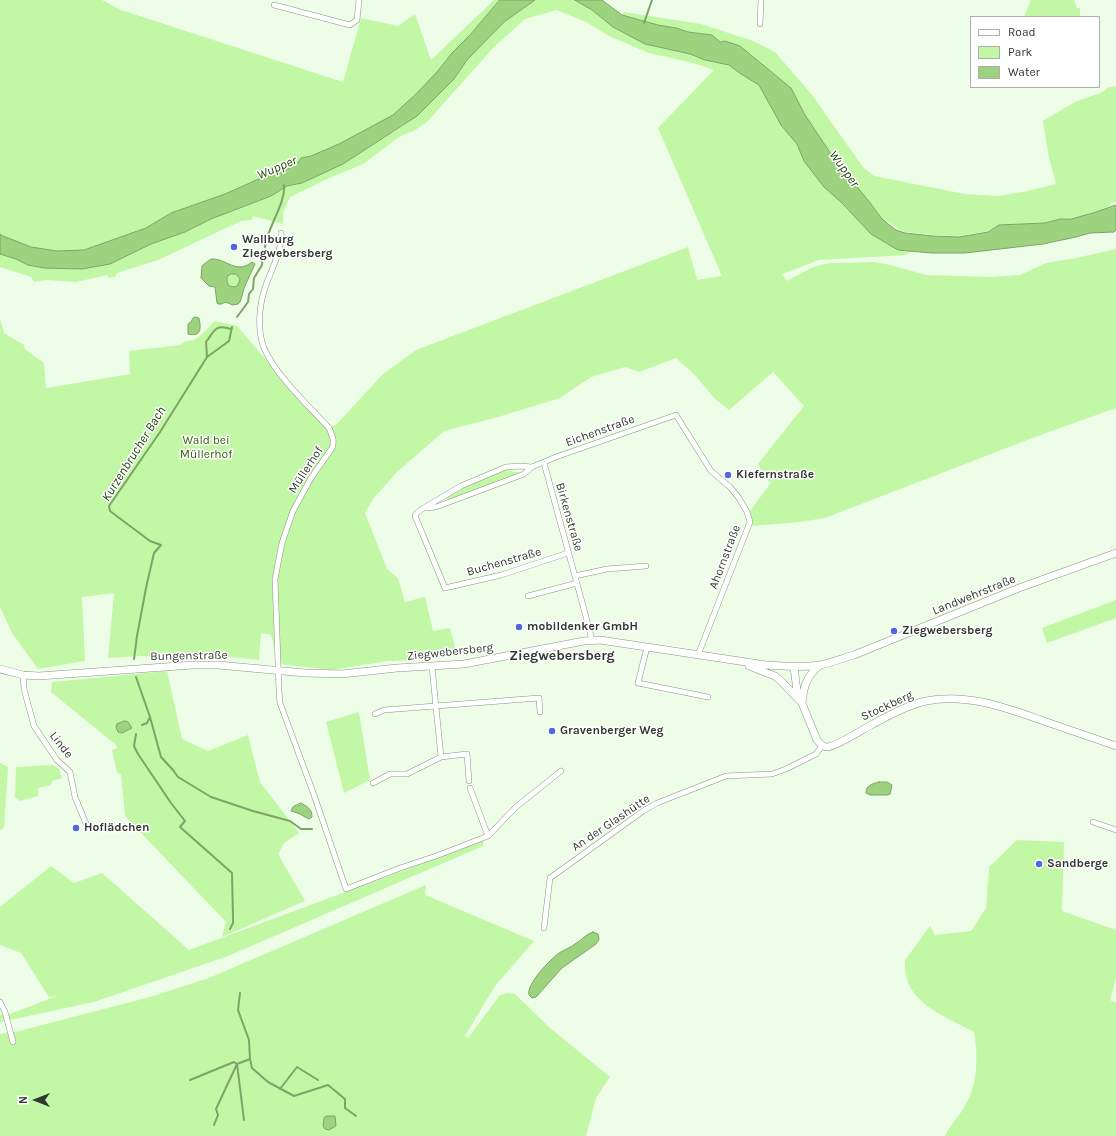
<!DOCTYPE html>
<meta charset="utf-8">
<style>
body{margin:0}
#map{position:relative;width:1116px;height:1136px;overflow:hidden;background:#eefde7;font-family:Karla,sans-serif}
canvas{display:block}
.legend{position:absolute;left:970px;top:16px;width:130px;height:72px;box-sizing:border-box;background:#fff;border:1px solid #adafac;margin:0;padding:5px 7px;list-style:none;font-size:12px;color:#32372f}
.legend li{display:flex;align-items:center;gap:8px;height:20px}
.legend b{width:20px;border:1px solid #adafac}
.north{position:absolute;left:16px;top:1080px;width:40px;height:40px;-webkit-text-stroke:3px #fff;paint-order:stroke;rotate:270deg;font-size:11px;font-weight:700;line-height:16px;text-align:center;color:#32372f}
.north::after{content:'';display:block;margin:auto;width:14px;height:18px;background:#32372f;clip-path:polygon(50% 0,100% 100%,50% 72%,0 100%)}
</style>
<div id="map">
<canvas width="1116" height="1136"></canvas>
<ul class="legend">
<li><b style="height:5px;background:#fff"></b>Road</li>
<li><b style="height:11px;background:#c2f7a6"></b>Park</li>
<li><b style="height:11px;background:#9dd27f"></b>Water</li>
</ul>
<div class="north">N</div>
</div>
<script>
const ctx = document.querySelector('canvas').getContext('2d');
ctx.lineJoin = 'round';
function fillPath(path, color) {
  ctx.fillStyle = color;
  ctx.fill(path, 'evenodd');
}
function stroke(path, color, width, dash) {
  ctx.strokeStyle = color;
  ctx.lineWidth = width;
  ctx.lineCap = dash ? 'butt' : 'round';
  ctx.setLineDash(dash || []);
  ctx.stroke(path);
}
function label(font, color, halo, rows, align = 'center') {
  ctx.font = font + ' Karla,sans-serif';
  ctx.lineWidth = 3;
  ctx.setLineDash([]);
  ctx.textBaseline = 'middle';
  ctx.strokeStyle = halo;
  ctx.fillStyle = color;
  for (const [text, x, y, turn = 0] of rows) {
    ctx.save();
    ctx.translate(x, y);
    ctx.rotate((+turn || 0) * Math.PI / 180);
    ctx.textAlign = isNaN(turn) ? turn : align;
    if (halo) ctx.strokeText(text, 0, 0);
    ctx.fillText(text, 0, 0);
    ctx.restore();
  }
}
const green = new Path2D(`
 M0,0h102l19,10 222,72 18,-64 37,8 17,-12 16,46 63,-60h6l-30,35 -18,18 -15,19 -21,22 -23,21 -54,29 -28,12 -10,2 -4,6 -18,9 -18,5 -36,16 -54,19 -25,15 -62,22 -27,1 -26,-4 -28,-11 -3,-2z
 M535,0h40l17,10 21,17 32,17 45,10 15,6 25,5 11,9 18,11 22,39 16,20 7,17 20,26 18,16 29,31 27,16 14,1 -6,4 -87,5 -37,14 5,7 26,-14 17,-4 45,-1 15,3 36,10 66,2 28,-2 26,-12 30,-5 40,-9v159l-81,29 -210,81 -25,4 -47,4 -4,-14 22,-29 -5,-4 -8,-15 46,-58 -31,-34 -44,38 -14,-11 -20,-24 -19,-17 -37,14 -14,-5 -34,10 -31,21 -62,19 -54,14 -47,41 -24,27 -8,14 22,56 11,9 7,24 20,-5 8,34 17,-3 7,26 -37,6 -32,1 -56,9 -53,-6 -8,-29 -10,-2 -2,27 -48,-5 -69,1 -34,2 6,-65 -32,4 3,64 -47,8 -26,-36 -12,-26v-289l4,15 20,12 1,4 19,14 2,25 84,-14 -1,-23 51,-6 6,-4c13,1 20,-13 29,-20l22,5 88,102 11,-3 47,-51 33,-24 272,-103 9,33 25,-4 -64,-148 56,-58 -21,-7 -44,-10 -40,-17 -23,-14 -29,-12 -32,9 -32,29 -66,74 -12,8 -16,7 -36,27 -36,15 -37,18 -7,16v11l-30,-8 -1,4 -11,1 -83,39 -41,13 -2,4 -6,1 -2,-3 -31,7 -30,-2 -12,2 -3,-5 -31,-10v-13l16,5 12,6 16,3 38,1 28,-5 41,-20 34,-12 26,-13 60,-23 16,-10 15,-3 41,-19 60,-38 26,-22 25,-25 13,-19 37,-38z
 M1031,0h43l3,8h3v7l-2,2h-54z
 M624,12l77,12 52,17 22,11 37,43 51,72 11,9 91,18 33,2 29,-5 29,-7 -8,-31 -5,-32 32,-19 28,-10 4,-4 9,-2v116l-6,1v3l-17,7 -22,5 -11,1 -15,4 -46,2 -11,6 -29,5 -25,-1 -29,-3 -5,-2 -10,-7 -8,-4 -11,-15 -38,-47 -28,-42 -14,-27 -51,-42 -15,-5 -5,1 -8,-7 -24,-3 -12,-4 -18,-3 -36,-10z
 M226 281a7 7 0 1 1 14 0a7 7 0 1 1-14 0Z
 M505,470l17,3 -74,27 -2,-3 27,-14z
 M1116,600v18l-69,25 -5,-15z
 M167,671l15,68 26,12 40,-16 12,47 39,51 -15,10 -6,11 27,47 -83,36 4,-15 -101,-106 -4,-42 -4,-1 -5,-23 5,-2 -1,-3 -65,-53 1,-10z
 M359,712l11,68 -26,13 -18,-71z
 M0,763l8,4 -4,61 -4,2z
 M53,765l6,4 3,9 -10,3 -1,4 -13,3v8l-18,5 -5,-4 1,-30z
 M1017,840l47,2 -2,69 54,19v48l-6,22 6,3v133h-171c6,-13 16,-21 22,-34 11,-20 11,-48 7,-70 -22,-12 -57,-25 -66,-50 -3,-7 -3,-15 -3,-22l25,-34 5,9 36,-4 15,-23 3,-41z
 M483,841v5l-255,110 -134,46 -94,20v-7l4,-1 3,1 50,-19 -8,1 -28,-44 -21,-8v-38l51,-41 23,17 28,-10 87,77z
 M426,885l-1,10 109,46 -39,45 -30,50 3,2 32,-43 8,-2 7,1 35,34 60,49 -14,21 -10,38h-586v-102l19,-3 131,-34 59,-19z`);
const water = new Path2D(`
 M500,0h35l-31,22 -37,38 -13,19 -37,37 -74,48 -41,19 -15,3 -16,10 -60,23 -26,13 -34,12 -41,20 -28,5 -38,-1 -16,-3 -12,-6 -16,-5v-20l3,2 28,11 26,4 27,-1 62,-22 25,-15 54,-19 36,-16 18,-5 18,-9 4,-6 10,-2 28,-12 54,-29 23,-21 21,-22 15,-19 18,-18z
 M575,0h27l20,15 36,10 18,3 12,4 24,3 8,7 5,-1 15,5 51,42 14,27 28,42 38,47 11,15 14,11 9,3 28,3 26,1 29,-5 11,-7 46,-2 15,-4h11l22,-6 23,-8v25l-2,2 -24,1 -14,4 -33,7 -78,9h-34l-33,-3 -27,-16 -29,-31 -18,-16 -20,-26 -7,-17 -16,-19 -22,-40 -18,-11 -12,-9 -24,-5 -15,-6 -45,-10 -32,-17 -21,-17z
 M212,259c14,-1 24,16 40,3l3,2 -11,24 -2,8 -2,6 -2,2 -5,1 -8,-3 -3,2h-4l-1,-1 -2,-16 -6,-1 -8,-8 1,-12 6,-5zM231,274h5l4,5 -2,6 -3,2 -6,-1 -2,-4v-5z
 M195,317l4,1c2,10 3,19 -11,16v-10l3,-2 2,-4z
 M125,721l3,1 4,6 -10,5 -4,-1 -2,-5 1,-3z
 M879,782h8l5,3 -2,9 -3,1h-17l-4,-2c0,-8 6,-9 13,-11z
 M301,803c6,4 11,5 11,14l-3,2 -4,-2 -5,-3 -9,-3 2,-4z
 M593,932l5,2 1,6 -3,4 -34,24 -26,29 -4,1 -3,-3c-3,-11 21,-35 30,-42 5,-3 11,-5 16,-9 7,-4 11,-10 18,-12z
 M327,1116h8l1,10 -7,4 -4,-1 -2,-3 1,-8z`);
const stream = new Path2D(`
 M644,23l8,-23
 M265,247c2,-19 21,-44 19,-62
 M237,317l11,-15 1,-8 4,-5 1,-11 8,-13 1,-14
 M207,357l22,-16 3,-14
 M134,659l3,-23 9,-48 8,-35 7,-8 -11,-4 -40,-30 -1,-5 51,-74 47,-75 -1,-15c9,-12 9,-18 25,-13
 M136,677l14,40 -3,6 -5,2
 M150,717l11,40 12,13 5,7 33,20 42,14 37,10 11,8h11
 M136,734l-2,12 4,8 33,49 14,18 -5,6 52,46 1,44v6l-3,6
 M240,993l-2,17 11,30 1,19 2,9 16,14 26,14 34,-11 17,14v9l11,8
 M190,1080l44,-18 3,2 7,56
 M280,1089l17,-22 21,13
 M214,1125l4,-10 -2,-6 21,-45 13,-5`);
const minor = new Path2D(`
 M274,5l76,20 7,-5 2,-20
 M760,24l1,-24
 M281,233c2,16 -11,39 -16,55 -6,18 -8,42 -1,60 12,28 45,58 65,80 3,7 6,13 3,20l-21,30 -18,33 -11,32 -7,36 4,112 1,12 34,92 32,94 54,-21 36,-12 52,-20 28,-29 45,-36
 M544,463l41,150 7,27
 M427,508l9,-1 88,-33 8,-7
 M568,553l-67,22 -56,13 -30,-72 2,-3 5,-4 39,-23 45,-19 14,-1 12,1 24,-10 120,-42 35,56 19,16 9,11 8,14 3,10 -52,133
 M575,576l32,-7 39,-3
 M528,596l49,-13
 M647,647l-9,36 70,14
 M432,667l9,90
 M23,675l1,14 10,37 23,34 13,12 5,25 12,29
 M375,714l9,-4 155,-12 1,14
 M373,783l17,-9h17l34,-17 26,-3 2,27
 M470,788l18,48
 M1093,822l23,8
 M544,928l6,-50 93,-67 14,-8 69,-27 46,-2 14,-5 30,-15 6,-8
 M0,1002l5,10 8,30`);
const secondary = new Path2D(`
 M749,666l26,10 6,5 18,19
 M794,667l3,24 20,49c3,3 5,7 10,7 9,0 36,-18 46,-23 16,-9 35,-19 53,-23 40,-8 78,6 115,19 25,9 50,17 75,26
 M0,669l23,6 16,1 154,-11h25l87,8 37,1 55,-6 67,-4 120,-23 16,-1 166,25c18,1 36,3 54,0 11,-2 23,-7 34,-10l165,-67 97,-35
 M802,703c2,-18 4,-26 18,-38`);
const markers = [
 [234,247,4,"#5067dd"],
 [728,475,4,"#5067dd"],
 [519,627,4,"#5067dd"],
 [894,631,4,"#5067dd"],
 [552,731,4,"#5067dd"],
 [76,828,4,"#5067dd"],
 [1039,864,4,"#5067dd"]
];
const poiNames = [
 ["Wallburg",242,240],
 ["Ziegwebersberg",242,254],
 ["Kiefernstraße",736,475],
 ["mobildenker GmbH",527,627],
 ["Ziegwebersberg",902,631],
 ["Gravenberger Weg",560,731],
 ["Hoflädchen",84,828],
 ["Sandberge",1047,864]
];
const streetNames = [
 ["Eichenstraße",600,431,-20],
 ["Müllerhof",306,470,-57],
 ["Birkenstraße",569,517,74],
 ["Ahornstraße",725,557,-69],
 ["Buchenstraße",504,562,-16],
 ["Landwehrstraße",974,595,-22],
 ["Ziegwebersberg",450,652,-6],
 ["Bungenstraße",189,656,-1],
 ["Stockberg",887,706,-25],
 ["Linde",61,745,52],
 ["An der Glashütte",611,823,-34]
];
const parkNames = [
 ["Wald bei",206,441],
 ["Müllerhof",206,455]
];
const waterNames = [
 ["Wupper",277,168,-23],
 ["Wupper",844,169,54],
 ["Kurzenbrucher Bach",134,454,-58]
];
const quarterNames = [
 ["Ziegwebersberg",562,656]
];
fillPath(green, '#c2f7a6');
fillPath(water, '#9dd27f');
stroke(water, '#7da467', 1);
stroke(stream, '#7da467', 2);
stroke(minor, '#889581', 6);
stroke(secondary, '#889581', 8);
stroke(minor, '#fff', 5);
stroke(secondary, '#fff', 7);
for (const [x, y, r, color] of markers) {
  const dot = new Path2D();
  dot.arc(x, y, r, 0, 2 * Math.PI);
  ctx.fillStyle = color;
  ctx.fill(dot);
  stroke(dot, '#fff', 1.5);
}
label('bold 12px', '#32372f', '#fff', poiNames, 'left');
label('12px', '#32372f', '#fff', streetNames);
label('12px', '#32610a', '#fff', parkNames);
label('italic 13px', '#24450b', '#fff', waterNames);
label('bold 14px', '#32372f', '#fff', quarterNames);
</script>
